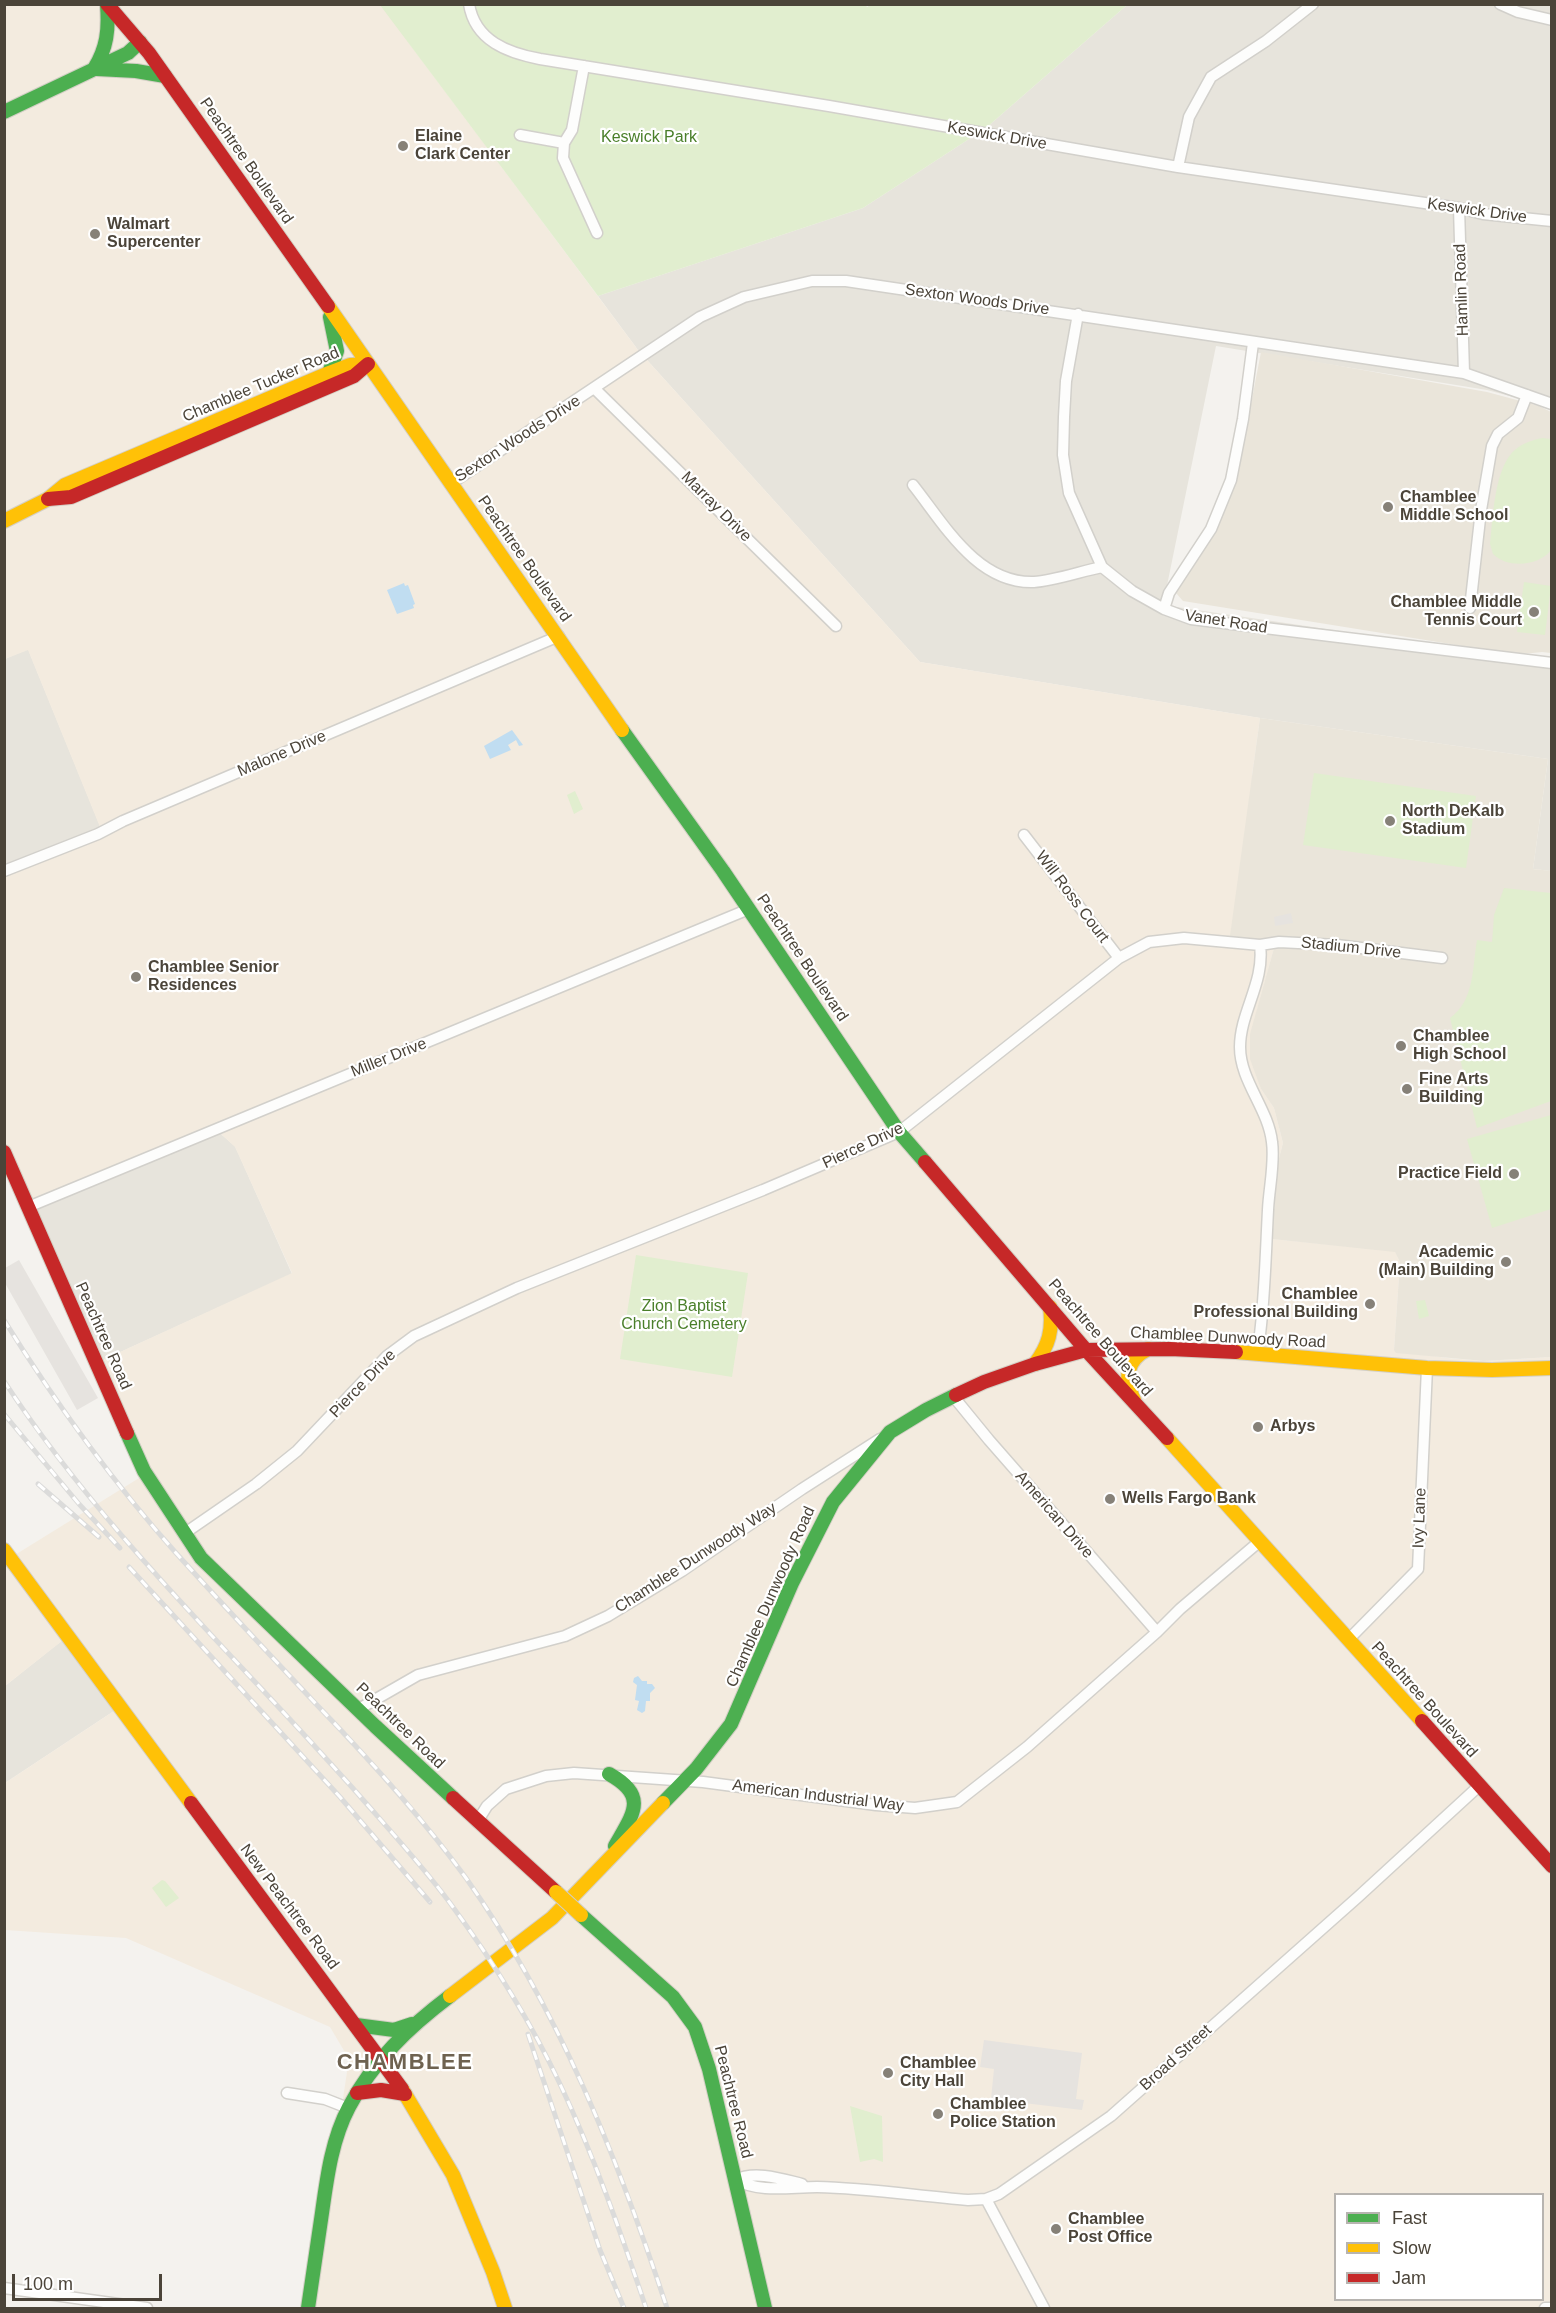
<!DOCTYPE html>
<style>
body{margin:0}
#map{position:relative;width:1556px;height:2313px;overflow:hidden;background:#f4f2ee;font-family:Arial,sans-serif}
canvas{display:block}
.frame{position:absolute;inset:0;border:6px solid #4b4439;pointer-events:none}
.legend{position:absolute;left:1334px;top:2193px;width:210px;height:108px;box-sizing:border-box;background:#fff;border:2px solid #b7b4b0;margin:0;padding:8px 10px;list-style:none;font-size:18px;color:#4b4439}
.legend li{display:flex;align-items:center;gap:12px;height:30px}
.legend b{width:30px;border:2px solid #b7b4b0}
.scale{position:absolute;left:12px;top:2274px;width:150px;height:27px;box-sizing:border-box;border:3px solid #4b4439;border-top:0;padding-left:8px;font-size:18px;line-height:21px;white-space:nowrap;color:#4b4439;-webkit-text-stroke:4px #fff;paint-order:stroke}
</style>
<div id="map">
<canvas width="1556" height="2313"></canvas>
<div class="frame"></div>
<ul class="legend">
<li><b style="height:8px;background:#4caf50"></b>Fast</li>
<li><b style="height:8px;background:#ffc107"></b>Slow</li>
<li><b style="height:8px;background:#c62828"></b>Jam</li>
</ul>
<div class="scale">100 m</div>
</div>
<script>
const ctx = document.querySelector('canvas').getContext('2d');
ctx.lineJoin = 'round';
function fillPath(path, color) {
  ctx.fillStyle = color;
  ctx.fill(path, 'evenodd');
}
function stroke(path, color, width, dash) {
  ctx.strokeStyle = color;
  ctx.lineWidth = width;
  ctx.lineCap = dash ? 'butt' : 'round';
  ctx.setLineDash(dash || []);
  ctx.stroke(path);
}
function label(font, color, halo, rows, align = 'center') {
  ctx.font = font + ' Arial,sans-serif';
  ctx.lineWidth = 4.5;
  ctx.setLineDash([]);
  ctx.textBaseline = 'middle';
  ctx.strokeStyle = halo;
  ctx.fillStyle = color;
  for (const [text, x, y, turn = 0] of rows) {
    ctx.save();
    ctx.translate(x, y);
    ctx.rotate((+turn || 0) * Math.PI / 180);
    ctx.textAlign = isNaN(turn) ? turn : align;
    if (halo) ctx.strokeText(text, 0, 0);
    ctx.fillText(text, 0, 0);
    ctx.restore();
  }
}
const residential = new Path2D(`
 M1127,5h424v402l-64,-17 -271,-44 -53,259 388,57v209l-18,-2 15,-110 -288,-41 -340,-56 -282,-312 -40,-54 265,-88 123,-80z
 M28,649l77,189 -100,38v-217z
 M219,1129l3,6 13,11 57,128 -198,90 -66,-157z
 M71,1633l52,72 -118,78v-97z`);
const commercial = new Path2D(`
 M5,5h384l20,38 229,307 282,312 340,56 -8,58 22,172 -17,62 4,79 13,19 9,35 -6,23 -5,73 123,12 5,11 -6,88 53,8 37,3 67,-4v951h-1240l38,-249 -19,-32 -204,-89 -121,-8v-147l118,-78 -52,-71 -66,52 -1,-134 6,6 134,-83 -50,-111 198,-91 -57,-126 -13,-12 -3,-5 -191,77 -23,-55v-276l99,-39 -76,-187 -23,9zM1336,2194h206v106h-206z`);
const education = new Path2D(`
 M1261,352l226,40 52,14 12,6v241l-9,-1 -19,2 -54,-7 -286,-46 -7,-8 22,-34 20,-38 22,-60z
 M1260,718l288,41 -15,110 19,2 -1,486 -67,4 -88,-8 -2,-3 6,-88 -5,-10 -123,-13 5,-73 6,-23 -9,-35 -13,-19 -11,-30v-25l24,-86 -45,-5z`);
const green = new Path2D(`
 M861,4l7,3 1,-3 258,1 -141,123 -123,80 -265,88 -218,-291z
 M1542,438l9,1v111c-12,16 -43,19 -58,4l-3,-10c3,-25 4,-78 26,-95 7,-6 17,-9 26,-11z
 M1524,582l27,4 -6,49 -28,-3z
 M1314,773l162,23 -10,72 -163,-23z
 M575,791l8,18 -9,5 -7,-19z
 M1504,888l47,5v208l-74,27 -27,-110c25,-18 22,-50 27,-78l15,2 2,-27z
 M1551,1115v94l-59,19 -25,-89z
 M636,1255l112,18 -16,104 -112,-18z
 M1425,1300l4,16 -10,3 -3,-18z
 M162,1880l3,1 14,17 -13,9 -14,-19z
 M850,2106l32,10 1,46 -9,-3 -14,3z`);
const parking = new Path2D(`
 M1291,913l2,10 -18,3 -1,-9z
 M19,1260l79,138 -21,12 -72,-127v-15z
 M984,2040l98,13 -6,46 8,1 -2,10 -91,-11 3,-30 -14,-2z`);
const water = new Path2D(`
 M404,583l1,3 3,-1 7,19 -2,1 1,3 -17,6 -10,-24z
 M512,730l11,15 -4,1 -3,-6 -8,5 3,5 -21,9 -6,-13z
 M638,1676l4,5h5v3h5l3,4 -5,5v8h-4l-1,10 -3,2 -5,-3 2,-9 -4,-1 2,-15 -4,-3 1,-4z`);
const street = new Path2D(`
 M469,4c6,37 39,49 71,55l289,47 349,61 281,41 24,6 69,7
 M1500,4l18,8 34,8
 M584,66l-12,64 -8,13 -1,15 34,75
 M520,135l44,8
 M1178,167l11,-50 22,-40 55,-36 47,-37
 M1459,208l5,165
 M1078,314l-12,67 -2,36 -1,38 6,38 33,74 30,24 32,18 27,10 361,44
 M595,389l241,237
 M450,484l250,-167 44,-20 68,-16h34l618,92 88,31
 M913,485c31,39 64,99 121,97 19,-1 48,-11 68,-15
 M1470,608l11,-98 11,-64 6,-12 20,-16 9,-23
 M1164,609l5,-16 42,-64 20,-49 12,-61 10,-76
 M1024,835l95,123
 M4,871l94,-37 25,-13 436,-185
 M28,1207l721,-298
 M1252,1353l8,-19 1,-9c4,-38 5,-77 7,-115 1,-22 7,-47 4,-68 -4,-34 -32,-61 -32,-95 0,-35 25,-65 20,-102
 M953,1396l36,44 168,192
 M185,1533l71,-49 41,-33 90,-95 27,-20 103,-48 246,-98 136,-58 220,-174 30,-16 35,-4 76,7 19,-3 58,3 105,13
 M1348,1640l70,-71 9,-201
 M357,1710l61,-35 147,-39 43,-20 74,-45 120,-82 78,-50
 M477,1822l10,-16 19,-17 40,-13 28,-3 129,9 173,23 39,3 42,-6 70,-55 130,-115 23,-23 80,-68
 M287,2093l38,6 23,9
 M735,2180c26,13 54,7 82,7 50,1 101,9 151,13l18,-1 13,-5 112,-78 247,-219 121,-111
 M735,2180c20,-10 47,-1 67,4
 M986,2199l58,109
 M4,2288l143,20
 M1545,2308h7`);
const fast = new Path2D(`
 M94,69c13,-21 15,-39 13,-64
 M97,69l39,2 29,5
 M4,112l124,-59 12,-11
 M329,373l8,-22 -7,-34
 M622,730l101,141 176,261 26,30
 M127,1433l17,38 57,87 174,168 78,72
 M609,1774c40,22 24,40 6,72
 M663,1803l33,-34 35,-45 61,-141 41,-81 57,-70 36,-22 30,-15
 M581,1915l92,82 22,30 14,42 56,239
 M356,2025l38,5 18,-6
 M308,2308c5,-32 9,-63 14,-95 5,-36 10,-74 27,-106 24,-46 60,-80 101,-111`);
const slow = new Path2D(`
 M328,306l294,424
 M4,521l44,-22 17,-14 264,-112 21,-8 18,-1
 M1236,1352l191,16 65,2 60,-2
 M1035,1364c14,-19 18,-34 15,-57
 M1134,1400c-10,-22 -8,-40 14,-51
 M1167,1438l255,283
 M4,1550l187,253
 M450,1996l102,-78 111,-115
 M402,2089l51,86 40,97 12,36`);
const jam = new Path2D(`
 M107,4l42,49 179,253
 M48,499l23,-2 283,-121 14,-12
 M4,1152l123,281
 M925,1162l161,188 81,88
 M956,1395l28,-13 51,-18 51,-14 84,-1 66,3
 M1422,1721l130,145
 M453,1798l103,94
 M191,1803l211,286
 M357,2093l24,-3 24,4`);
const rail = new Path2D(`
 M4,1320c51,82 108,161 172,233 46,51 93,101 140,151 53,55 105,112 150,174 94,134 150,276 201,430
 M4,1381c102,156 239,282 361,421 29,33 59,66 85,101 42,57 80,117 110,181 34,72 61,149 86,224
 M4,1414l75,90 41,44
 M38,1484l61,53
 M129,1567l211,230 90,105
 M528,2034l72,216 24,58`);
const slowBridge = new Path2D(`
 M556,1892l25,23`);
const markers = [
 [403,146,6,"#868178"],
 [95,234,6,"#868178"],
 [1388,507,6,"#868178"],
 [1534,612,6,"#868178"],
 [1390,821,6,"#868178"],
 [136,977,6,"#868178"],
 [1401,1046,6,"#868178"],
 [1407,1089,6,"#868178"],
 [1514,1174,6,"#868178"],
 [1506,1262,6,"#868178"],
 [1370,1304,6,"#868178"],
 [1258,1427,6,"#868178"],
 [1110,1499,6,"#868178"],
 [888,2073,6,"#868178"],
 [938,2114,6,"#868178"],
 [1056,2229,6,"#868178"]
];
const streetNames = [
 ["Keswick Drive",997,136,10],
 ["Peachtree Boulevard",246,161,55],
 ["Keswick Drive",1477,211,8],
 ["Hamlin Road",1462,290,-92],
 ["Sexton Woods Drive",977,300,8],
 ["Chamblee Tucker Road",261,385,-23],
 ["Sexton Woods Drive",518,439,-33],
 ["Marray Drive",716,507,45],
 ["Peachtree Boulevard",524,559,55],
 ["Vanet Road",1226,622,9],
 ["Malone Drive",282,754,-23],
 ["Will Ross Court",1072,897,53],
 ["Stadium Drive",1351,948,6],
 ["Peachtree Boulevard",802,958,56],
 ["Miller Drive",389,1058,-22],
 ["Pierce Drive",863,1146,-25],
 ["Peachtree Road",103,1336,66],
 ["Peachtree Boulevard",1100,1338,49],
 ["Chamblee Dunwoody Road",1228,1338,3],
 ["Pierce Drive",363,1384,-46],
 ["American Drive",1054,1515,49],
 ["Ivy Lane",1420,1518,-88],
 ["Chamblee Dunwoody Way",696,1558,-33],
 ["Chamblee Dunwoody Road",771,1597,-66],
 ["Peachtree Boulevard",1424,1700,48],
 ["Peachtree Road",400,1726,44],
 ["American Industrial Way",818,1796,7],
 ["New Peachtree Road",289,1907,53],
 ["Broad Street",1176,2058,-42],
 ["Peachtree Road",733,2102,76]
];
const poiNames = [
 ["Elaine",415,137],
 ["Clark Center",415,155],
 ["Walmart",107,225],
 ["Supercenter",107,243],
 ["Chamblee",1400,498],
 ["Middle School",1400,516],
 ["Chamblee Middle",1522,603,"right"],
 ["Tennis Court",1522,621,"right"],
 ["North DeKalb",1402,812],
 ["Stadium",1402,830],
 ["Chamblee Senior",148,968],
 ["Residences",148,986],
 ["Chamblee",1413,1037],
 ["High School",1413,1055],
 ["Fine Arts",1419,1080],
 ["Building",1419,1098],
 ["Practice Field",1502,1174,"right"],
 ["Academic",1494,1253,"right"],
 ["(Main) Building",1494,1271,"right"],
 ["Chamblee",1358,1295,"right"],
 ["Professional Building",1358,1313,"right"],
 ["Arbys",1270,1427],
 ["Wells Fargo Bank",1122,1499],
 ["Chamblee",900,2064],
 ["City Hall",900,2082],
 ["Chamblee",950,2105],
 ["Police Station",950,2123],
 ["Chamblee",1068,2220],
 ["Post Office",1068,2238]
];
const parkNames = [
 ["Keswick Park",649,138],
 ["Zion Baptist",684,1307],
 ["Church Cemetery",684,1325]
];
const districtNames = [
 ["CHAMBLEE",405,2063]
];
fillPath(residential, '#e7e4dc');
fillPath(commercial, '#f3ebdf');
fillPath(education, '#eae5da');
fillPath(green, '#e1eecf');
fillPath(parking, '#e6e3df');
fillPath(water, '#c0ddf1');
stroke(street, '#d2d0cb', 13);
stroke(fast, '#d3cfc5', 16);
stroke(slow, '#d3cfc5', 16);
stroke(jam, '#d3cfc5', 16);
stroke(street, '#fdfdfc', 10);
stroke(fast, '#4caf50', 14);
stroke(slow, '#ffc107', 14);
stroke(jam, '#c62828', 14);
stroke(rail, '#dbdbda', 5);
stroke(rail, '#fff', 3, [9]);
stroke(slowBridge, '#d3cfc5', 16, []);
stroke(slowBridge, '#ffc107', 14);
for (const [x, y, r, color] of markers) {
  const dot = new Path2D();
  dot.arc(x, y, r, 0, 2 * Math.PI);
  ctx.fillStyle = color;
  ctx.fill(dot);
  stroke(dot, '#fff', 2);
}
label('16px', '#4b4439', '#fff', streetNames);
label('bold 16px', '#4b4439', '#fff', poiNames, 'left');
label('16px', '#4a7f2a', '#fff', parkNames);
ctx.letterSpacing = '1.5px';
label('bold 22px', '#6e6250', '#fff', districtNames);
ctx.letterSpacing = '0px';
</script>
